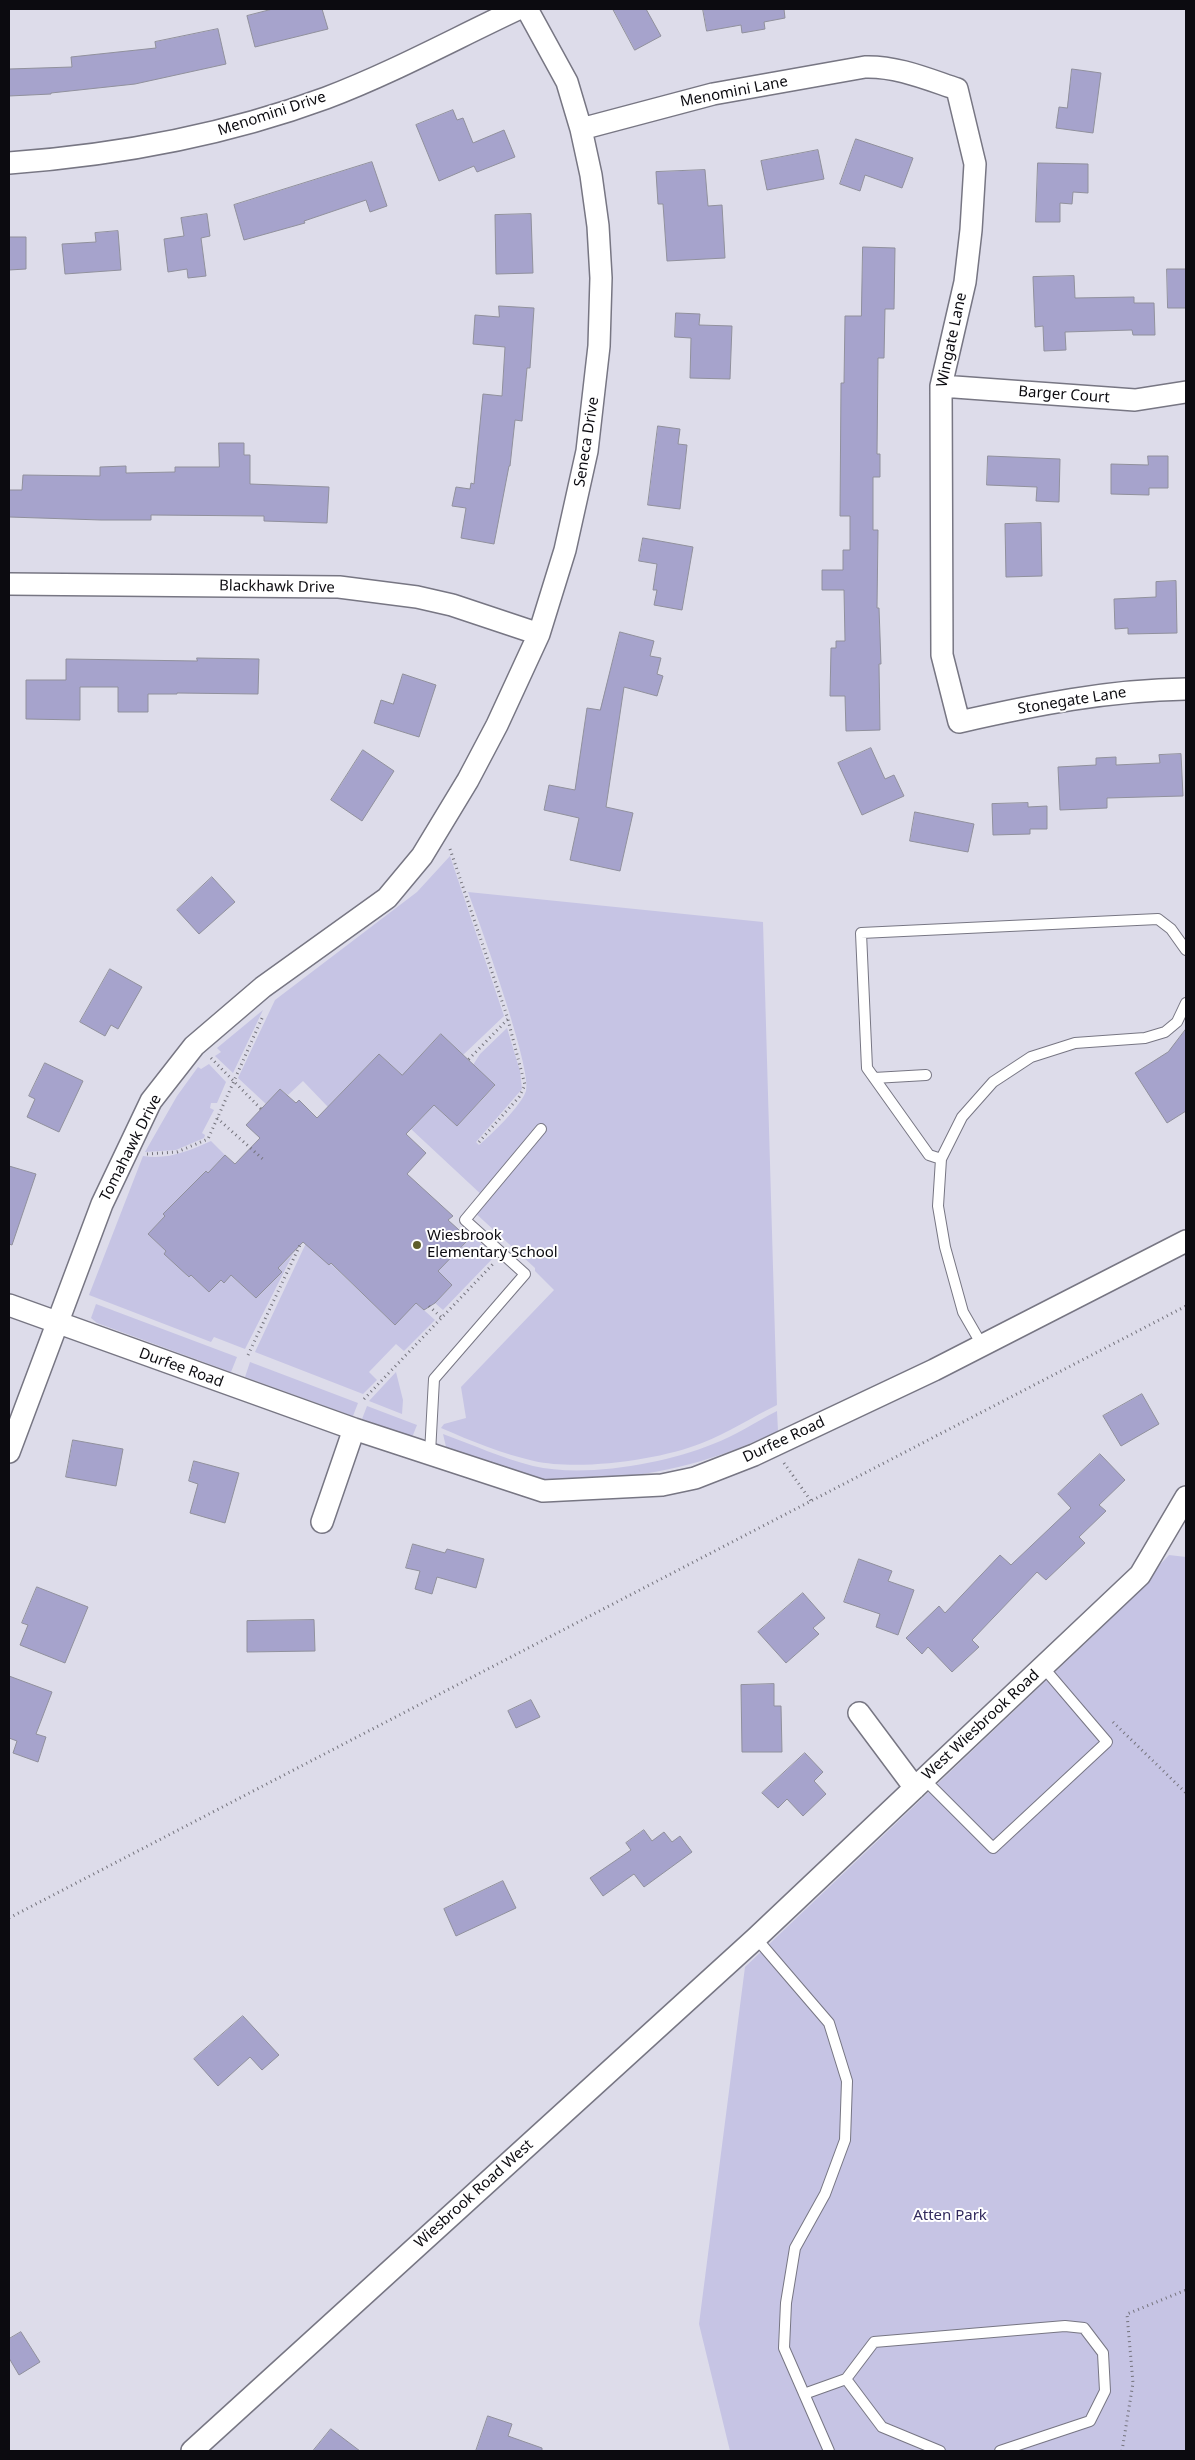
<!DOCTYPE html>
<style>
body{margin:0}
#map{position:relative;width:1195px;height:2460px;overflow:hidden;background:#dddcea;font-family:"Noto Sans",sans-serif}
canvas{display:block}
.frame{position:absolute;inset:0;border:10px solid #0c0b10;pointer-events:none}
</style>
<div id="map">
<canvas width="1195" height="2460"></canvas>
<div class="frame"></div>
</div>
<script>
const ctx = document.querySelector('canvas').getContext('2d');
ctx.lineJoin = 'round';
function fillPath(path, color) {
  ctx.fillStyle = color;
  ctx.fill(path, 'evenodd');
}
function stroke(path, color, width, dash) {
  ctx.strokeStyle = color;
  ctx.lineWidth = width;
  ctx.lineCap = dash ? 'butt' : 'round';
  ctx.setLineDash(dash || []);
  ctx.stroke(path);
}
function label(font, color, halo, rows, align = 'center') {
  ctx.font = font + ' "Noto Sans",sans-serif';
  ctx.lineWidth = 4;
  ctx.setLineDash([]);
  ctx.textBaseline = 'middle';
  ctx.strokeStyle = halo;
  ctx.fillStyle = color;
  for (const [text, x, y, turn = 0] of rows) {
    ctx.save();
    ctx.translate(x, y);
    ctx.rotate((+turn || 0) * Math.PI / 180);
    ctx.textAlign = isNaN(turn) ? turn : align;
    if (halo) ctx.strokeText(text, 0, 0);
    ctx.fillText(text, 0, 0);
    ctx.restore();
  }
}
const green = new Path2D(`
 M450,856l54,160 -41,39 -22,-21 -39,41 -23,-21 -51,53 -25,-26 -15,14 -8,-6 -14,15 -28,-26 37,-78 142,-108z
 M468,892l295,30 14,483c-25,12 -49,28 -75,38 -42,17 -123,28 -168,18 -31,-7 -63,-20 -93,-33l3,-4 22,-6 -5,-31 93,-97 -19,-19v-3l-63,-58 12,-13 -73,-68 23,-24 23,21 38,-40 -22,-21 7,-11 27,-26 13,43 2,18 -46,53 3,3c12,-10 42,-39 47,-54 7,-20 -47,-170 -58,-199z
 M263,1010l-30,63 -18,-17 6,-4 -4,-4z
 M209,1064l17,18 -9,21h-6l-1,5 4,2 -12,23 3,2 -1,3 -28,12 -31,2 32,-56 21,-29 3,2z
 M211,1141l14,14 -17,18 -3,-2 -3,4 2,2 -36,32 -5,5 2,2 -17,18 18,17 -2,3 22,16 -2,2 4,5 3,-2 18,17 12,-12 3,2 7,-7 25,23 26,-26 -4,-4 15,-14 -48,95 -31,-12 -3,5 -122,-47 54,-139c25,4 46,-5 68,-15z
 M471,1238l5,1 19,17 -52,54 -8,-7 17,-18 -14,-14z
 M307,1241l87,83 22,-21 19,17 -31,31 -8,-7 -27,28 8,8 -14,14 -108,-42z
 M96,1304l141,53 -6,15 -134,-49 -6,-5z
 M250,1362l108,41 -5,13 -108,-39z
 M396,1372l7,28 -1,14 -33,-13z
 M367,1406l50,19 -4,10 -3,1 -48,-17z
 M777,1411l1,20c-60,29 -114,43 -179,48 -19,2 -39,5 -57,1 -32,-6 -64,-20 -95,-29l-4,-17c30,11 59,24 90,32 51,12 131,-2 180,-22 22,-8 42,-22 64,-33z
 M1169,1555l17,2v894h-456l-31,-127 46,-357 348,-331z`);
const building = new Path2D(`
 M273,9h49l6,20 -73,18 -8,-31z
 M613,9h33l15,27 -26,14z
 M703,9h81l1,9 -21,4 1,7 -23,4 -1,-8 -34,6z
 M218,29l8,35 -91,20 -84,9v1l-42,2v-27l63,-2 -1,-10 85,-9 -1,-6z
 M1072,69l29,4 -8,60 -37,-5 3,-21 8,1z
 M453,110l4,10 6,-2 10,25 31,-13 11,27 -38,15 -3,-6 -35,15 -23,-56z
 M856,139l57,19 -11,30 -37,-13 -5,16 -20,-7z
 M818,150l6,29 -57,11 -6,-29z
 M372,162l15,44 -17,6 -4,-12 -62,21 1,2 -61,17 -10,-35z
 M1038,163l50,1v29l-15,-1 -1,12 -12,-1v19h-24z
 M705,170l3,36 14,-1 3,53 -58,3 -4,-57h-5l-2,-32z
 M207,214l3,22 -9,2 5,38 -18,2 -1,-9 -19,3 -4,-33 20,-3 -3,-18z
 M531,214l2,59 -37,1 -1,-59z
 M118,231l3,39 -56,4 -3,-30 34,-2 -1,-9z
 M9,237h17v32l-17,1z
 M863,247l32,1 -1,61h-9l-1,49h-6l-1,96h3v23h-7v53h5l-1,78h2l2,56h-2l1,66 -34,1 -1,-35h-15l1,-48h5v-7h9l-1,-51h-22v-20h21v-20h7v-34h-10l1,-133h3l1,-67h16z
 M1167,269h19v39h-18z
 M1074,276l1,22 59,-1v6h20l1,32h-22l-1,-5 -67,2 1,18 -22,1 -1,-25 -8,1 -2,-50z
 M499,306l35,2 -4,60h-3l-5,53 -7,-1 -5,46h-1l-15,78 -33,-6 5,-30 -14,-2 4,-19 14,2 1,-6 3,1 9,-90 19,2 3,-49 -32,-3 2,-29 24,2z
 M676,313l24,1 -1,11 33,1 -2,53 -40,-1 1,-40 -16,-1z
 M658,426l22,3 -2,15 9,1 -7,64 -32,-4z
 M219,443h25v12h6v29l79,3 -2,36 -63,-2v-5l-113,-1v5h-50l-92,-3v-27h13l1,-15 77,1v-9l26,-1v7l49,-1v-5h44z
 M988,456l72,3 -1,43 -23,-1 1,-14 -50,-2z
 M1148,456h20v32h-19v7l-38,-1v-30l37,1z
 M1041,523l1,53 -36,1 -1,-53z
 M643,538l50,9 -11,63 -28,-5 3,-15h-4l4,-26 -18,-3z
 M1176,581l1,52 -49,1v-6l-13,1 -1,-30 42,-2v-15z
 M620,632l34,9 -4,15 11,2 -4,16 6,2 -6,20 -33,-9 -18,120 27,6 -13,58 -50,-11 9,-42 -35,-8 5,-25 26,5 12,-82 13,2z
 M197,658l62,1 -1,35 -81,-1v1h-29v18h-30v-25h-38v33l-54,-1v-39h40v-21l131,2z
 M403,674l33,11 -17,52 -45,-14 7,-23 12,4z
 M871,748l14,31 9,-4 10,21 -42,19 -24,-52z
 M363,750l31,21 -32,50 -31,-21z
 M1181,754l2,42 -76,2v10l-47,2 -2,-43 38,-2v-7l20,-1v8l44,-2 -1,-8z
 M1028,803v4l19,-1v23h-17v5l-37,1 -1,-31z
 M915,812l59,12 -6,28 -58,-11z
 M212,877l23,25 -36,32 -22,-24z
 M110,969l32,18 -24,42 -7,-4 -6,11 -25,-14z
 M1186,1029v82l-19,12 -32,-50 33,-21z
 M441,1034l54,51 -38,41 -23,-21 -28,29 20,19 -19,21 46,42 -5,4 21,19 -31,32 14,14 -17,18 -11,7 -8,-7 -21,22 -64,-62 -2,2 -26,-23 -25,26 4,4 -26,26 -25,-23 -7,8 -3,-3 -12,12 -18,-17 -2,2 -25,-23 2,-3 -18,-17 17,-18 -2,-2 43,-43 2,2 17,-18 10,9 25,-26 -14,-13 34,-36 16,14 3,-3 18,18 62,-64 23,21z
 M45,1063l38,18 -24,51 -32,-15 8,-18 -6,-3z
 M9,1166l27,8 -24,71 -3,-1z
 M1142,1394l17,30 -38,22 -18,-30z
 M73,1440l50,9 -7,37 -50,-9z
 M1100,1454l25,26 -26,25 7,6 -27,26 6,6 -39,37 -9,-8 -65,68 7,7 -27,25 -24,-25 -6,7 -16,-16 33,-32 6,7 55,-58 11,10 60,-57 -13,-14z
 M194,1461l45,12 -14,50 -35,-10 8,-29 -9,-3z
 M413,1544l32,9 2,-4 37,10 -8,29 -39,-11 -5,17 -17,-5 5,-18 -14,-3z
 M859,1559l33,12 -4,10 26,9 -16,45 -22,-8 4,-13 -36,-12z
 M37,1587l51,20 -23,56 -45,-18 8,-20 -6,-2z
 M803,1593l22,25 -12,10 6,6 -33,29 -28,-31z
 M314,1620l1,31 -68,1v-31z
 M9,1676l43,16 -16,42 10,3 -8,25 -25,-9 4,-12 -8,-3z
 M774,1684v22h7l1,46h-40l-1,-67z
 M531,1700l9,17 -24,11 -8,-17z
 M805,1753l18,19 -9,9 12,13 -23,22 -16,-17 -9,9 -16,-15z
 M644,1830l8,11 12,-9 8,10 8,-6 12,16 -48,35 -10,-13 -31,22 -13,-18 41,-28 -5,-7z
 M503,1881l13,27 -60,28 -12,-27z
 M243,2016l36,39 -17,15 -12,-13 -32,29 -24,-27z
 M21,2332l19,30 -21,13 -10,-17v-19z
 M488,2416l24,8 -4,12 34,12v3h-66z
 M331,2429l29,22h-47z`);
const path = new Path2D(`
 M450,849l58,170 -40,41
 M211,1058l50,51
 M217,1118l48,43
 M479,1142l40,-45 6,-12 -17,-65
 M147,1154l30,-2 31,-13 55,-123
 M429,1306l13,12
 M248,1355l52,-110
 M364,1399l129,-135
 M784,1463l27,38
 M1113,1722l73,71
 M9,1918l1177,-612
 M1122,2451l11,-68 -6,-69 59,-24`);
const lane = new Path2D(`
 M874,1078l52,-3
 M941,1159l-12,-4 -62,-87 -6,-135 297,-14 13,10 15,21
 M982,1345l-19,-33 -18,-65 -7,-41 3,-47 21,-42 31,-35 38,-25 44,-14 70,-5 20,-6 12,-10 9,-19
 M430,1453l4,-74 91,-105 -60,-54 76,-91
 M924,1779l69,69 114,-106 -64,-75
 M756,1938l73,85 18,58 -2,59 -20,54 -30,54 -9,55 -2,45 45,103
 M846,2379l36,48 58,24
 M804,2394l42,-15 28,-37 191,-16 19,2 19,25 2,38 -15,30 -90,30`);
const street = new Path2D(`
 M581,129l132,-35 152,-27c32,-1 62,12 92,22l18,75 -4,66 -6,52 -24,104 1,269 17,67c75,-17 150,-32 227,-33
 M9,163c109,-8 214,-27 317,-65 66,-25 128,-59 192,-89
 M941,386l194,14 51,-8
 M9,584l330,3 78,10 35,8 87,29
 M9,1305l345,124 189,62 119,-6 33,-7 59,-23 180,-85 252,-129
 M9,1452l93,-248 49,-103 43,-55 69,-59 124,-89 35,-42 46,-76 29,-55 42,-91 26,-84 22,-99 12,-105 2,-68 -3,-52 -7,-51 -10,-46 -14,-47 -40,-73
 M322,1522l32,-93
 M859,1713l56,75
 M192,2451l564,-513 384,-363 46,-78`);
const markers = [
 [417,1245,5,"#5e5d2a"]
];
const streetNames = [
 ["Menomini Lane",734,92,-11],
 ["Menomini Drive",272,114,-18],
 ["Wingate Lane",952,340,-78],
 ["Barger Court",1064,395,4],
 ["Seneca Drive",587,442,-81],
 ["Blackhawk Drive",277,587,1],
 ["Stonegate Lane",1072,701,-9],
 ["Tomahawk Drive",131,1148,-63],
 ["Durfee Road",181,1368,20],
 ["Durfee Road",784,1440,-25],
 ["West Wiesbrook Road",981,1725,-43],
 ["Wiesbrook Road West",474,2194,-42]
];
const poiNames = [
 ["Wiesbrook",427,1236],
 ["Elementary School",427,1253]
];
const parkNames = [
 ["Atten Park",950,2216]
];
fillPath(green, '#c6c4e4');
fillPath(building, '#a6a3cc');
stroke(building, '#90909c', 1);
stroke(lane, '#777683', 12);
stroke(street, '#777683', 24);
stroke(path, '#74737c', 3, [1, 4]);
stroke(lane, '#fff', 10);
stroke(street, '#fff', 21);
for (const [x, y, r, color] of markers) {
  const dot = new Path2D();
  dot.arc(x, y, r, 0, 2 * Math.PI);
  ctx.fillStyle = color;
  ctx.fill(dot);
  stroke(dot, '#fff', 2);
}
label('15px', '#0c0b10', '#fff', streetNames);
label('15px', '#0c0b10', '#fff', poiNames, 'left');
label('15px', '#322a5d', '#fff', parkNames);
</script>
